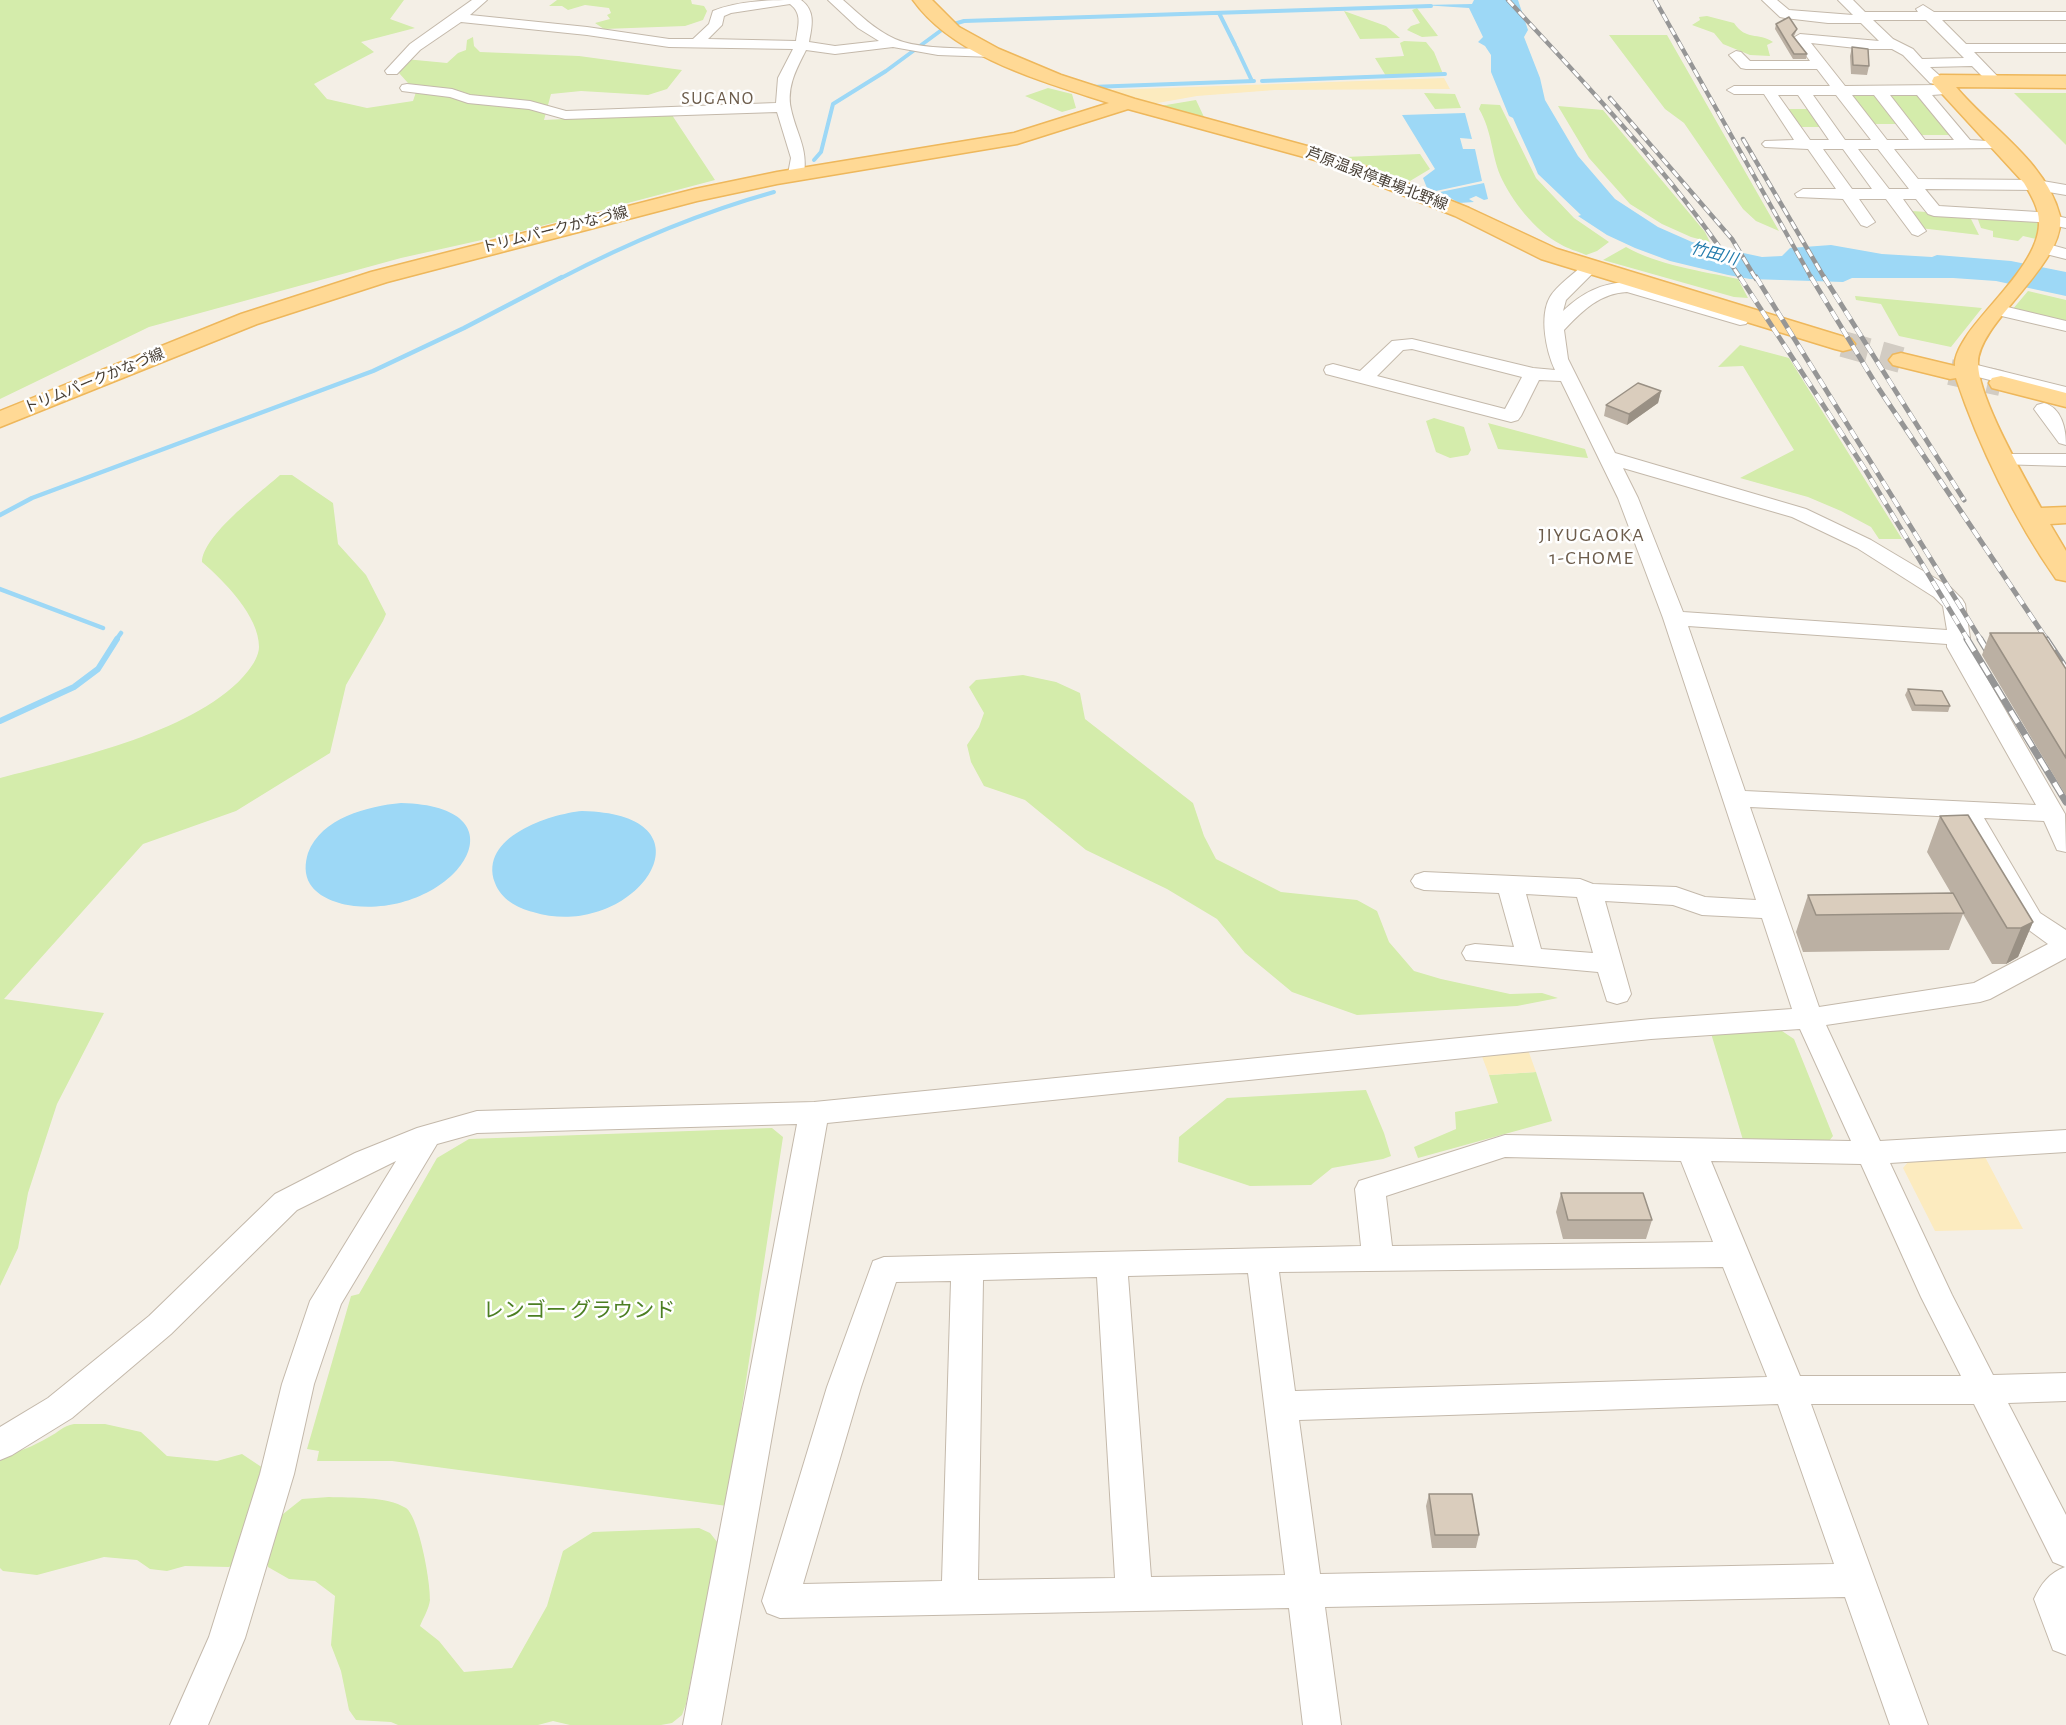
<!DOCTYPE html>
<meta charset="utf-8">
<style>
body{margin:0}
canvas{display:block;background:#f4efe6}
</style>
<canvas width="2066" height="1725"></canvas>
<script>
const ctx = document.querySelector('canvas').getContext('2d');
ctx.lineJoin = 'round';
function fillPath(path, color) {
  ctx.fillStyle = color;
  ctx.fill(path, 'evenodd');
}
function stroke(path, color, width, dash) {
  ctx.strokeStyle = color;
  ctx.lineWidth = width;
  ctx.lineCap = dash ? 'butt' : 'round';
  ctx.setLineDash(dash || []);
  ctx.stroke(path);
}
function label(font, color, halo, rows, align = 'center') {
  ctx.font = font + ' "Alegreya Sans","Noto Sans JP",sans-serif';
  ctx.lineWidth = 5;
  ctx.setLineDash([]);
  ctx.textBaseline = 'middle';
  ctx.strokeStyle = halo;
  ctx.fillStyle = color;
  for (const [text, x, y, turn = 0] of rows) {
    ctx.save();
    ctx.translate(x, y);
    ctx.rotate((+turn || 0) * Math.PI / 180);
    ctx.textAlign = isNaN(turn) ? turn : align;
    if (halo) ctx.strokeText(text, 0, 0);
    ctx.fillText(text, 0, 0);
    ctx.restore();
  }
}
const green = new Path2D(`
 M0,0h404l-14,19 25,9 -54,14 13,10 -60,32 13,15 40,9 46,-7 3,-9 -17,-19 6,-14 42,4 11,-10 8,-3 1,-10 6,-3 1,9 6,6 99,4 103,14 -15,19 -19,6 -67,-4 -30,3 -7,26 43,-2 52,-10 31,4 45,68 -193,51 -121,27 -252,69 -149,72z
 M557,0h134l1,4 12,2 3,5 -4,9 -18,6 -81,3 -9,-6 15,-4 -3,-4 4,-2 -2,-5 -24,-3 -17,5 -6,-4h-13z
 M1417,8l21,28 -16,1 -15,-7 4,-4 9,-3 -8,-13z
 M1344,11l42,15 14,12 -40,1z
 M1707,16l27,7c12,18 24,9 39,19l-6,3 3,11 -20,-1 -27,-11 -9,-11 -22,-8 8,-5 -1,-3z
 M1609,35h58l112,196 -23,-10 -13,-12 -59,-86 -19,-14z
 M1404,41l22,1 8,10 9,22 -57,2 -11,-18 29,-2 -4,-13z
 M1048,88l24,6 4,14 -14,4 -37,-16z
 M1848,92h28l26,32h-30z
 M1424,93l31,1 6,14 -26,1z
 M1885,93h34l35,42h-35z
 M2014,93h52v52z
 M1196,100l8,17 -44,-11z
 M1481,104l19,1 36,73 38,40 35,24 -12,9 -11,4c-9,-4 -18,-6 -26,-11 -25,-13 -49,-44 -60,-69 -9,-23 -8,-44 -21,-66z
 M1558,106l45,4 102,122 5,10 -19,-5 -29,-13 -32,-20 -41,-46z
 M1785,109h26l14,18h-27z
 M1420,154l10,15 -20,12 -66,-24z
 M1912,211l57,4 10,20 -59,-7z
 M1976,214l65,6 2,10 -7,9 -13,-3 -5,5 -25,-4v-6l-12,-3z
 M1626,247c32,18 75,24 112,32l10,19 -14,-1 -131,-37z
 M2028,291l38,9v23l-54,-13z
 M1855,296l127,12 -31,39 -52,-11 -18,-32 -25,-4z
 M1740,345l49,13 113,181h-23l-8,-12 -30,-16 -33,-14 -68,-19 54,-28 -51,-84 -25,1z
 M1434,418l30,9 7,23 -3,5 -18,3 -14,-6 -10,-31z
 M1488,423l97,26 3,9 -90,-9z
 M280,475h12l41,28 5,41 28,31 20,39 -3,7 -37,64 -16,68 -94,58 -93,33 -139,155 100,14 -47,91 -29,89 -10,55 -18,38v-508c72,-19 201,-47 248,-107 5,-6 11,-16 11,-24 0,-31 -35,-66 -57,-85 1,-27 58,-69 78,-87z
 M1023,675l33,7 24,11 5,26 108,84 11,33 12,23 65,33 76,8 20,11 12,31 25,29 27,8 69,15 32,-1 16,5 -41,8 -160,9 -65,-23 -47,-39 -28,-34 -50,-30 -81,-39 -61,-50 -41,-14 -13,-24 -4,-17 12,-18 5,-14 -15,-26 7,-7z
 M1779,1029l15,10 39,97 -4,5 -86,-1 -33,-110z
 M1536,1072l16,49 -134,37 -4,-11 42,-18 -1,-17 43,-9 -9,-28z
 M1366,1090l18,43 7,23 -8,3 -51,9 -21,17 -61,1 -72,-24 1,-25 48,-39z
 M772,1128l11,9 -56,369 -335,-45h-75l2,-10 -12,-2 44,-153 8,-2 78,-136 32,-19z
 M74,1424h31l36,8 26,24 50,5 25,-7 21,14 -21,92 -13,7 -44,-1 -18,5 -17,-2 -13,-9 -33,-3 -67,18 -34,-4 -3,-3v-112c17,-3 34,-10 49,-19 10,-5 13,-11 25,-13z
 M329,1497c23,1 57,-1 77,11 13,9 25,76 24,92 -1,9 -7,18 -10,26l19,15 25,31 48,-4 35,-62 16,-55 30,-19 106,-4 11,5 8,10 -32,161 -4,11 -10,8 -11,2h-91l-17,-4 -15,4h-140l-7,-3 -35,-2 -7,-10 -8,-39 -10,-26 4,-49 -20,-15 -26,-2 -21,-12 -3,-26 8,-19 29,-23z`);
const sand = new Path2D(`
 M1444,78l6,11 -175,1 -78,6 -45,8 -46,-14z
 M1527,1047l9,25 -47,3 -8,-21z
 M1984,1155l39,74 -88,2 -32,-63 6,-7z`);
const water = new Path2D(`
 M1474,0h44l10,30 -4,7 16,41 5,22 33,56 37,43 43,28 34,15 70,15 20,-1 8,-8 41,-3 51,9 50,3 5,-2 74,6 55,11v24l-70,-15 -43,-3h-101l-9,4 -93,-3 -22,-4 -58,-14 -35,-13 -28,-13 -29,-19 3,-1 -43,-41c-7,-18 -17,-37 -25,-56l-4,-2 -18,-44v-17l-6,-9 -7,-4 5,-5 -14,-29 -47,-3 50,-1z
 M1465,113l7,26 -12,-1 3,11h12l7,32 -46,10 -9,-3 -4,-10 12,-9 -33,-54z
 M1484,183l4,16 -4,1 -8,-4 -7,3 5,3 -15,1 -19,-11z
 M401,803c131,3 54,114 -47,103 -16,-2 -35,-8 -44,-22 -6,-10 -5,-21 -2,-31 13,-35 60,-47 93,-50z
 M582,811c143,3 52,132 -49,101 -16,-4 -32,-13 -38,-29 -17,-46 55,-69 87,-72z`);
const streamFar2 = new Path2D(`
 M1219,13l16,32
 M1236,47l16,34
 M1262,81l183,-7
 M1091,87l163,-6
 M814,160l7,-8 12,-48 53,-33 61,-45 17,-5 467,-15
 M559,279c69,-36 140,-66 215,-87`);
const streamFar1 = new Path2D(`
 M0,515l32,-17 341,-127 91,-43 98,-51
 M0,589l103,39
 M116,640l5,-7`);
const stream = new Path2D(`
 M0,721l74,-34 24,-18 19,-30`);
const majorTunnel = new Path2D(`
 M1843,344l58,16
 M1950,372l51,11`);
const minor = new Path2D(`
 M472,0h15l-17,15 117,12 82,12h24l16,-15 4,-13c27,-11 59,-11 88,-11 15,11 11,26 8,42l26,4 44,-5 -21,-13 -30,-28h15c16,14 32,30 52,39 25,11 71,9 98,10l7,4 -7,4 -55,-2 -45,-8 -58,7 -29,-4c-9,18 -20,37 -15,59 5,24 17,39 13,65l-8,5 -8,-5 3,-16 -14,-46 -212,7 -36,-10 -61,-6 -18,-6 -48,-6 -2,-3 2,-3 5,-1 45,5 18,6 60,6 36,10 210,-8 2,-25 15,-29 -124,-2 -82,-12 -126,-13 -41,28 -23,24h-10l-2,-3 25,-27zM790,4c13,10 8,22 6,37l-88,-2 14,-14 2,-9 7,-3z
 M1762,0h15l12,10 64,5 -15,-15h15l12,12h53l-2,-3 7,-4 11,7h132v8h-124l24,24h100v8h-92l28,29 -7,4 -5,-1 -18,-18 -42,1 10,9 6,2 2,3 -2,3 7,4 -8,6 -13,1 38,45 35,2 3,3 -3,3 -111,1 24,30 119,1 29,5v10l-29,-5 -112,-1 14,17 99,6 28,6v10l-28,-6 -104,-6 -6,-2 -12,-15h-13l23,32 -8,5 -6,-2 -26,-35h-27l16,23 -8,5 -6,-2 -18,-26 -46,-2 -2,-3 8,-5h33l-28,-40 -43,-2 -3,-3 3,-3 29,-1 -30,-46h-30l-7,-4 7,-4h96l-13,-17h-71l-5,-1 -12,-13 7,-4 5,1 9,9h60l-17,-23 7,-4 79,7 -18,-18h-33l-43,-5 -5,-1zM1873,20h53l38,38 -42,1 -9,-10 -20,-10zM1811,43l54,6h27l11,6 27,28 10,2 -95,1zM1778,95h20l31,45h-19zM1813,95h23l35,45h-26zM1852,95h22l35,45h-22zM1890,95h27l37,45h-29zM1823,149h20l29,40h-20zM1858,149h20l31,40h-20z
 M2044,243l22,6v10l-28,-7 -2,-4 2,-4z
 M1590,263l6,1 2,4 -32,32 -3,11c19,-18 38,-28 65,-29l118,34 3,4 -3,4 -6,1 -113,-33c-27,1 -45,19 -63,38l4,29 47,94 191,56 65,31 79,47 12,12 3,5 5,34 -1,9 96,167 1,38 -9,-2 -13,-29 -60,-3 56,95 26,17v28l-76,41 -10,3 -154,23 54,116 186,-11v22l-176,11 62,132 41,80 73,-2v28l-58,2 58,112v140l-13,-5 -19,-51c7,-15 15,-26 31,-32l-12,-5 -79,-158h-163l117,321h-38l-45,-128 -520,10 16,118h-38l-14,-117 -509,10 -13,-5 -5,-12 65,-214 46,-126 11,-4 477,-11 -6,-57 4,-8 146,-46 346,6 -51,-112 -149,10 -824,84 -106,602h-38l114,-601 -320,9 -40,11 -96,160 -27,80 -20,90 -49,164 -37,87h-38l39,-88 51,-163 22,-90 28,-83 86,-140 -99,49 -126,124 -99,84 -60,37 -12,5v-33l48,-29 101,-82 126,-122 80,-41 62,-25 60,-17 337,-9 837,-83 141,-10 -30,-91 -60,-3 -29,-10 -68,-4 26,93 -4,7 -10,3 -10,-3 -9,-29 -132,-12 -4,-7 4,-7 9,-2 39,3 -15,-54 -75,-3 -9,-3 -4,-6 4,-6 9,-3 156,7 13,5 83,3 29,10 51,3 -93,-282 -45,-120 -57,-117 -22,-1 -18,36 -3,4 -7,2 -185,-48 -2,-4 2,-4 7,-2 27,7 32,-30 20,-2 121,29 22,2c-9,-19 -16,-54 -5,-73 7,-12 24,-23 34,-33zM1412,349l110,28 -17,32 -128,-33 26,-26zM1623,468l169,49 65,31 77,49 9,9 4,24 -264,-18 -45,-114zM1688,626l259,18v3l89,158 -291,-14zM1750,807l208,10 64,108 26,19 -74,39 -155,24zM1526,894l51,3 16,56 -52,-4zM1505,1157l176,4 32,81 -321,4 -6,-50zM1711,1161l150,3 60,133 40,79h-161zM1723,1267l44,110 -472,14 -16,-119zM1248,1273l37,302 -134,2 -23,-301zM1097,1277l18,301 -137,2 5,-300zM951,1281l-9,300 -139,3 58,-197 35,-105zM1778,1404l56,160 -514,10 -21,-154z
 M1999,305l67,16v10l-73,-17 -3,-4 3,-4z
 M1965,362l101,25v12l-108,-27 -2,-4 2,-4z
 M2044,403c18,5 22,26 22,42l-7,-2 -25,-34 3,-4z
 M2004,454h62v12l-69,-2 -3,-4 3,-4z`);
const major = new Path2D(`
 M913,0h19l27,27 40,22 62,26 74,24 194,53 140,56 88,41 294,90 4,5 -4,5 -8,2 -8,-2 -294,-90 -86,-43 -140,-56 -187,-51 -111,35 -240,40 -80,17 -310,81 -130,42 -257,103v-16l241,-97 130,-42 324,-83 82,-17 237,-39 95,-30c-64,-21 -155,-45 -196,-103z
 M1941,75l125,1v12l-110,-1c34,41 90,74 104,129 6,48 -82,106 -82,147 0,35 46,113 63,145l25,-1v16l-16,1 16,27v30l-10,-2c-41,-59 -77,-132 -100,-201l-6,1 -57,-14 -4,-5 4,-5 8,-2 54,13c-1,-10 6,-21 11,-29 21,-32 74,-76 73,-115 0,-14 -8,-27 -15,-39l-90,-98 -2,-4 2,-4z
 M2001,376l65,17v14l-74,-19 -3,-5 3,-5z`);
const railFar2 = new Path2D(`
 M1508,0c82,89 167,177 233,279
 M1655,0l157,279
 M1610,98l122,141 24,40
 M1743,139l82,140`);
const railFar1 = new Path2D(`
 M1740,277l126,194 102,169
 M1756,277l225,363
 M1811,277l66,109 170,254
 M1824,277l140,223`);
const rail = new Path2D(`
 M1967,639l99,163
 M1980,639l13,21
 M2046,639l20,30`);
const wall = new Path2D(`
 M1776,24l21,5 -2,5 -1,2 13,18 -1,5h-13l-18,-30z
 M1852,47l17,19 -2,9 -16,-1 -1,-18z
 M1661,391l-3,12 -31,22 -23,-9 2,-11z
 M1990,633l76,36v127l-84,-141z
 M1908,689l42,17 -2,6 -36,-1 -7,-16z
 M1940,816l93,106 -15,35 -12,7h-14l-29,-50 -14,36 -146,2 -7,-20 12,-37 143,-2 -24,-41z
 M1561,1193l91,27 -6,19h-83l-7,-27z
 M1429,1494l50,41 -3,13h-44l-6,-42z`);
const shadedWall = new Path2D(`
 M1661,391l-3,12 -31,22 2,-11z
 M2033,922l-15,35 -12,7 15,-36z`);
const building = new Path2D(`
 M1789,17l8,12 -5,6 15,19h-13l-18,-30z
 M1852,47l16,2 1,17 -16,-1z
 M1638,383l23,8 -32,23 -23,-9z
 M1990,633h53l23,36v89z
 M1908,689l34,2 8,15 -35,-1z
 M1968,815l65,107 -12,6h-14l-67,-112z
 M1953,893l11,20 -148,2 -8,-20z
 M1561,1193h82l9,27h-84z
 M1429,1494h43l7,41h-44z`);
const farStreetnames = [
 ["芦原温泉停車場北野線",1377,179,21],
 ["トリムパークかなづ線",555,230,-14],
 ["トリムパークかなづ線",94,381,-22]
];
const farWaternames = [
 ["竹田川",1714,254,15]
];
const farQuarternames = [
 ["SUGANO",718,99]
];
const neighbourhoodNames = [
 ["JIYUGAOKA",1592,535],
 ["1-CHOME",1592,558]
];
const nearParknames = [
 ["レンゴー グラウンド",579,1311]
];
fillPath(green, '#d4ecab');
fillPath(sand, '#fcebbf');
fillPath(water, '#9dd8f6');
stroke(streamFar2, '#9dd8f6', 4);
stroke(streamFar1, '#9dd8f6', 4.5);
stroke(stream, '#9dd8f6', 6);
stroke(majorTunnel, '#d2ccc3', 26, [26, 13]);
stroke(minor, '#c4b9ab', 2);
stroke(major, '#eeb75b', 3);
fillPath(minor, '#fff');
fillPath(major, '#ffd995');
stroke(railFar2, '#969696', 4.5);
stroke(railFar1, '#969696', 5);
stroke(rail, '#969696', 7);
stroke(railFar2, '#fff', 3, [8]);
stroke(railFar1, '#fff', 4, [10]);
stroke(rail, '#fff', 4.5, [14]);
fillPath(wall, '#bbb0a3');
fillPath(shadedWall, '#999084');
fillPath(building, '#dacdbd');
stroke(building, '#999084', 1.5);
label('15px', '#483f35', '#fff', farStreetnames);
label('italic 16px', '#227bac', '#fff', farWaternames);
ctx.letterSpacing = '1.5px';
label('18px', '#6c5c4b', '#fff', farQuarternames);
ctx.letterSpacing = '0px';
ctx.letterSpacing = '1.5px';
label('20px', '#6c5c4b', '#fff', neighbourhoodNames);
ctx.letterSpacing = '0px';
label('21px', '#4c7f23', '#fff', nearParknames);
</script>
